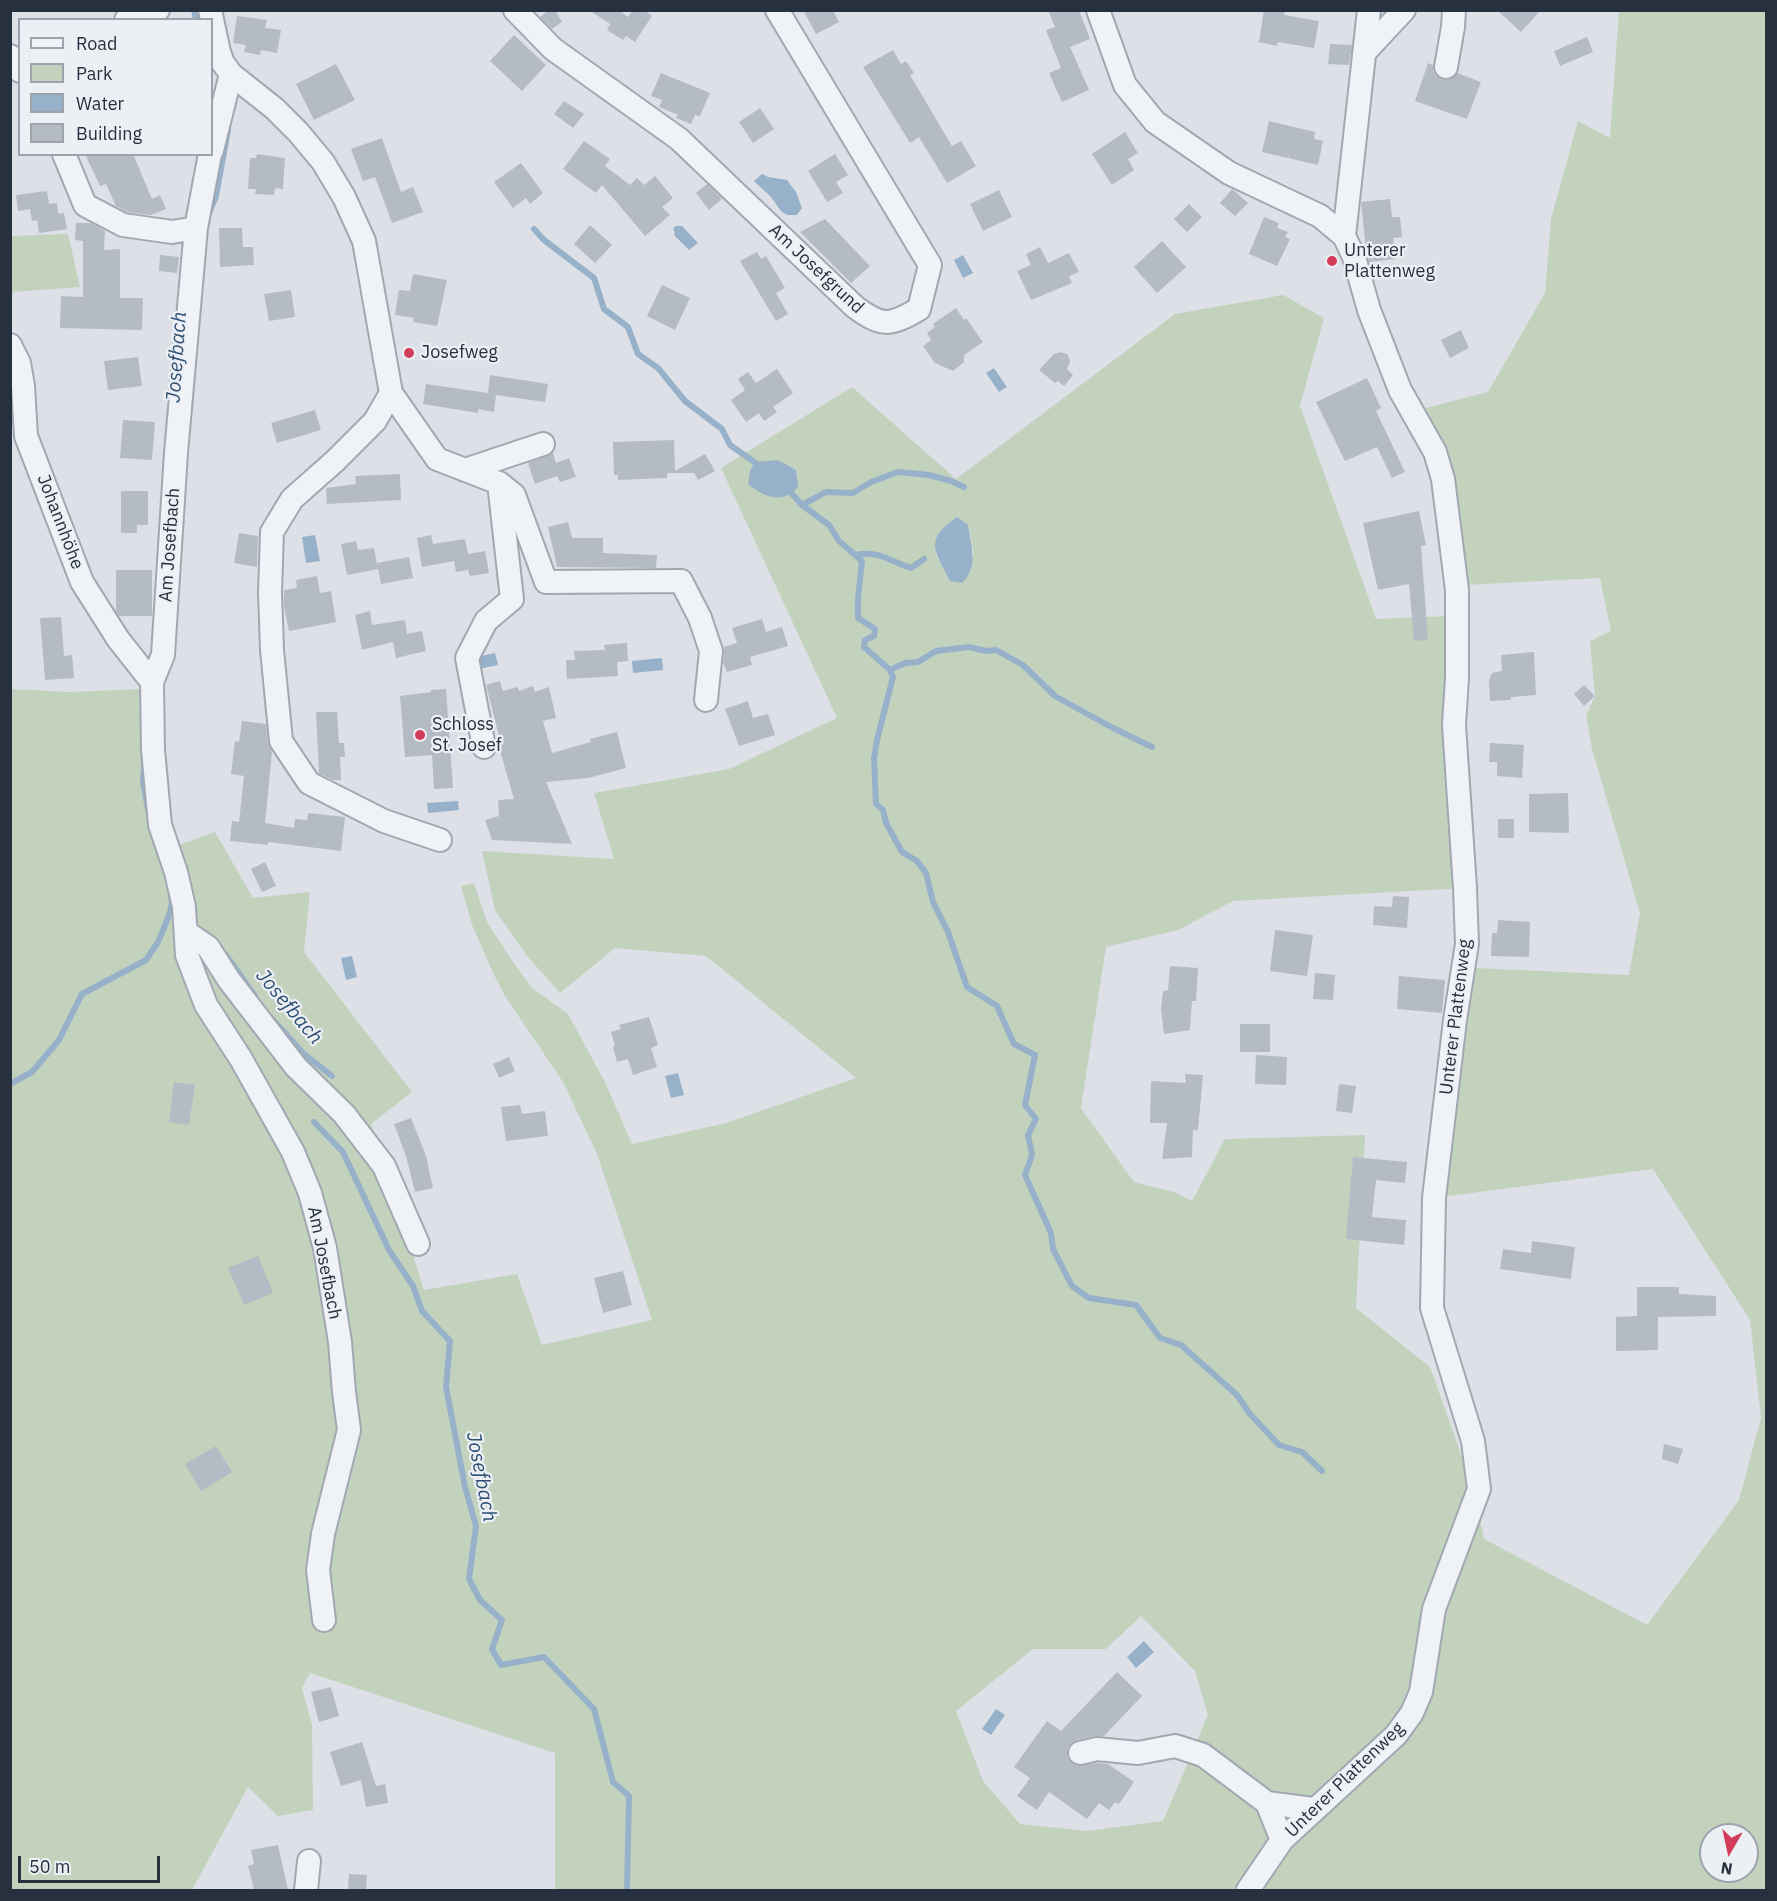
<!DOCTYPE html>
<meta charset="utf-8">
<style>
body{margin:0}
#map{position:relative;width:1777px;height:1901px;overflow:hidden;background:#dde1e7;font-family:"IBM Plex Sans",sans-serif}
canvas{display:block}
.frame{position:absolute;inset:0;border:12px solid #26303e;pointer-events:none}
.legend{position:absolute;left:18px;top:18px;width:195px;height:138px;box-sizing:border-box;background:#ecf0f5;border:2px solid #9da3ac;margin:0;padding:8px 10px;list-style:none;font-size:18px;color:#26303e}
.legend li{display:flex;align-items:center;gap:12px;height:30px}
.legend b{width:30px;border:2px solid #9da3ac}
.north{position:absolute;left:1699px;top:1823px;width:60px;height:60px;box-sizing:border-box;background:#ecf0f5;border:2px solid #9da3ac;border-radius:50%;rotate:189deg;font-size:16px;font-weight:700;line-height:24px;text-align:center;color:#26303e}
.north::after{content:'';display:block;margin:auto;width:21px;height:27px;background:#d23c58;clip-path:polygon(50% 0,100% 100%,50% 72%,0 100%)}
.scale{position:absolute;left:18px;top:1856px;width:142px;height:27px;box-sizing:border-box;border:3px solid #26303e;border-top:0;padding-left:8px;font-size:18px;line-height:21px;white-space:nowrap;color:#26303e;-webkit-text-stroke:4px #ecf0f5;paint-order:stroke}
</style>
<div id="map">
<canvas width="1777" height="1901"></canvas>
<div class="frame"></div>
<ul class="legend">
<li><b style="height:8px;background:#eff2f6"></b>Road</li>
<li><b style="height:16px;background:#c3d2bd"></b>Park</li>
<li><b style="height:16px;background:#96b1c9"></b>Water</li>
<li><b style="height:16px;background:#b4bbc4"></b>Building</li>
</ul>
<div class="north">N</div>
<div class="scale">50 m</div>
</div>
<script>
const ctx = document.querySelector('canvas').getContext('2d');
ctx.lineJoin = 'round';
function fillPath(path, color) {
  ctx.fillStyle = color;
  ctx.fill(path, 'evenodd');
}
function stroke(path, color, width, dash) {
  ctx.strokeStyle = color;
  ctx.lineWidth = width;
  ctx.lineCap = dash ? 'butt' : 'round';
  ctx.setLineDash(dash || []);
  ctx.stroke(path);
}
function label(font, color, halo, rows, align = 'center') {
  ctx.font = font + ' "IBM Plex Sans",sans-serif';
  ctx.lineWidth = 4.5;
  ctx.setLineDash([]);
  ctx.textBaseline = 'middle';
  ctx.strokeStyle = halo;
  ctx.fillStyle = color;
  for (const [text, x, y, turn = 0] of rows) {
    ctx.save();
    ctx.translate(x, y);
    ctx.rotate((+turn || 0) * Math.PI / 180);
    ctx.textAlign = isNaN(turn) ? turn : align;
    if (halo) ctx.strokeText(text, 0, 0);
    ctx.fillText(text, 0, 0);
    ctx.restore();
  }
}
const green = new Path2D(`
 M1619,11h147v1879h-1211v-137l-245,-80 -8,15 10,37 1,85 -35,6 -30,-29 -56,103h-181l-1,-1201 59,3 72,-3 2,93 19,69 53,-19 38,66 57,-6 -6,60 108,140 -41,32 53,166 93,-16 25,71 110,-25 -55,-166 -34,-72 -58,-86 -12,-23 -21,-48 -11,-39 13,-3 13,39 26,40 18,25 37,27 37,68 27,62 94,-21 130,-45 -150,-122 -91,-8 -55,45 -33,-37 -32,-46 -13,-59 132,8 -20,-66 135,-24 108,-51 -116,-250 131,-81 104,92 219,-165 108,-19 41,23 -24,88 76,213 73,-3v-95l-39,-109 78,-20 57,-99 6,-74 27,-98 32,17zM968,525l6,29 -24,27 -15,-28zM1600,578l11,53 -21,10 5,55 -9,20 6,33 48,164 -11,62 -153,-7 -11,47 -31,183 219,-29 97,151 11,98 -22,82 -92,125 -163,-86 -9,-46 -45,-126 -74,-59 9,-173 -140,4 -33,62 -18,-9 -40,-10 -53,-74 25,-161 72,-17 55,-29 232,-13v-303zM1141,1616l54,55 13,44 -45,106 -76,10 -67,-7 -37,-43 -27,-70 77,-62h73zM1711,1835h36v36h-36z
 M68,234l12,53 -67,5 -2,18v-74z`);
const water = new Path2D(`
 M762,174l6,3 19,3 9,12 6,16 -5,7h-10l-6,-4 -10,-14 -17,-16z
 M676,226h6l16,17 -9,7 -15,-15 1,-1 -2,-6z
 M963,255l10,18 -10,5 -9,-18z
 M994,368l13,19 -8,5 -13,-19z
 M778,460l18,10 2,17c-16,18 -34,10 -50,-3l2,-13 5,-9z
 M957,517l11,8c3,20 11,42 -6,58l-12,-2c-16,-31 -26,-41 7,-64z
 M315,535l5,26 -14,2 -4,-26z
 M495,653l3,12 -19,4 -3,-12z
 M662,658l1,12 -30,3 -1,-12z
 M458,801l1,9 -31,3 -1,-10z
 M352,956l5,21 -11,3 -5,-22z
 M678,1073l6,22 -13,3 -6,-22z
 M1144,1641l10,11 -18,16 -9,-11z
 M996,1709l9,6 -14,20 -9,-6z`);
const stream = new Path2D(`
 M194,10l2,10
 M209,213l7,-17 12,-66
 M534,229l10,11 50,38 10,31 24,18 10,27 20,14 27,33 37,28 8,16 30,21
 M787,488l15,17 27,20 10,16 23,20 -4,37v20l17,11 -1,7 -9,4 -1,7 26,23 3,7 -16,63 -3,19 2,45 7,6 3,13 16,29 15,9 9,12 7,29 15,30 19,55 30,19 17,38 21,11 -10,50 11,14 -8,16 4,20 -7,20 26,58 2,16 19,37 17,12 47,7 24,33 21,7 56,50 13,19 29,31 23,7 20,19
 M802,505l24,-13 27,1 18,-11 27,-10 31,3 22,6 13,6
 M855,555c23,-5 35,6 56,13l13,-9
 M890,670l15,-7 13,-1 18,-11 33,-4 17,4 10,-1 27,15 32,31 56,31 41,20
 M144,765l-1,17 5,27
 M226,955l29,41
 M274,1021l30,33 28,22
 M10,1084l22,-12 27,-32 23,-46 64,-34 12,-18 6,-14 6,-16 2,-9 -1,-7
 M314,1122l29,30 46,98 24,36 9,25 28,30 -4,46 19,100 11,39 -7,53 11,21 22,20 -10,29 9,16 43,-8 50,52 19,73 16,14 -2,94`);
const building = new Path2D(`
 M549,10h6l7,12 -10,7 -12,-12z
 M589,10h29l10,7 5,-7h11l8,6 -17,26 -9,-6 -3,4 -16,-10 3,-6z
 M803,10h30l6,12 -23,12z
 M1048,10h31l11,29 -20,8 19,43 -27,12 -13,-29 12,-5 -15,-38 9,-3z
 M1264,10h21l-1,5 35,6 -5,27 -36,-6 -1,4 -18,-4z
 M1497,10h44l-20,22z
 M237,16l30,4 -2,8 16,2 -4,23 -16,-3 -1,5 -16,-3 2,-7 -13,-2z
 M514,35l32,30 -24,26 -32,-30z
 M1587,37l6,15 -33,14 -6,-15z
 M1330,44l22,1 -3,20 -21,-1z
 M893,50l8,14 5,-3 8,12 -4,2 42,71 9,-5 15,25 -29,17 -28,-46 -9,6 -47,-76z
 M1428,63l5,2v6l4,6 6,3 8,-1 6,-6 24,9 -14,37 -52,-18z
 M336,64l19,36 -41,20 -18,-36z
 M661,73l49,20 -10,23 -5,-1 -4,9 -15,-6 2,-3 -19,-8 3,-7 -11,-4z
 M564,101l20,13 -11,14 -19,-14z
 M760,108l14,21 -21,14 -14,-21z
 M1269,121l46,11 -1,7 9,2 -5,24 -30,-7 2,-4 -3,4 -25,-6z
 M1125,132l13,21 -10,6 6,11 -22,15 -20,-31z
 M382,138l19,54 12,-5 10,25 -31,11 -17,-46 -12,4 -12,-32z
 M584,141l26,18 -5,7 25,19 7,-7 7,7 11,-9 18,22 -11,9 8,8 -25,21 -43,-51 -6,8 -33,-24z
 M85,154h48l19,45 8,-4 6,14 -15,6 -24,-3 -11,-6 -10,-22 -6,2z
 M257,154l28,4 -2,31 -8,-1 -1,7 -19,-1 1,-5h-8l2,-31h6z
 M835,154l13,21 -12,7 7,11 -16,9 -19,-31z
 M521,163l22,30 -13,11 -4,-6 -13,10 -19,-26z
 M707,184l15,15 -13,11 -13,-17z
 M1232,189l16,14 -13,13 -15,-13z
 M999,190l13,27 -29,14 -13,-27z
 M47,191l2,13 8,-1 1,11 6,-1 3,16 -28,4 -2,-13 -5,1 -2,-12 -12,2 -2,-16z
 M1390,199l2,18h8l2,20 -9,1 2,21 -26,3 -3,-12 -5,-48z
 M1189,204l13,13 -15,15 -13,-13z
 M1264,217l15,6 -2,5 11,4 -3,5 5,2 -13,27 -28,-12z
 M825,219l45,47 -19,17 -51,-51z
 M76,223h15l14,8 -1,19 16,-1v49h23l-1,32 -82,-2 1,-32 22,1v-56l-8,-1z
 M590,225l22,20 -17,18 -21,-19z
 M219,228h23l1,19h10l1,18 -34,2z
 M1162,241l24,26 -29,26 -23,-26z
 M1040,247l8,16 21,-10 10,19 -10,4 3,7 -41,17 -14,-29 14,-6 -5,-11z
 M757,252l4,7 5,-3 19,32 -9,5 12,21 -12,7 -36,-60z
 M160,255l19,2 -2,16 -18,-2z
 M413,274l34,6 -10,46 -24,-4 1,-4 -19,-3 4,-25 11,1z
 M662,285l28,13 -15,32 -28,-14z
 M291,290l4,27 -26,4 -5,-27z
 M956,308l8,12 2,-2 17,24 -19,13v7l-11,9 -18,-8 -12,-17 8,-6 -4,-7 8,-6 -2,-3z
 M1461,330l8,18 -19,10 -9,-18z
 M1061,352l7,3 2,7 -3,7 6,6 -9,11 -6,-5 -3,2 -16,-13 15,-16z
 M138,357l4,29 -34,4 -4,-29z
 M777,369l16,24 -20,14 4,5 -13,9 -5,-8 -13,9 -15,-22 14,-10 -7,-11 10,-7 8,11z
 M490,375l58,9 -3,18 -49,-7 -2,17 -16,-3v4l-55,-9 3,-20 62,9z
 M1367,378l14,30 -5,3 29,61 -13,6 -15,-31 -32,14 -29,-59z
 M315,410l6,20 -44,13 -6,-20z
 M123,420l32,2 -3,38 -32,-2z
 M674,440l1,31 30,-17 10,17 -17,9 -4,-7h-27v5l-49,2v-5h-4l-1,-33z
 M553,453l3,10 13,-5 7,19 -16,5 -3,-6 -22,8 -7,-21z
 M400,474l1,26 -74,4 -1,-16 30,-4 -1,-8z
 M121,491h27v34h-11v8h-16z
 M1419,511l7,34 -5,1 7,94 -14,1 -5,-57 -31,6 -15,-67z
 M568,522l4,16h31v15l54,2 -1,13 -99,-1 -9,-40z
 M239,533l19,3 -1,31 -23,-4z
 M431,535l2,9 32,-5 3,15 17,-3 4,22 -19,3 -2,-6 -12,2 -2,-11 -32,6 -5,-29z
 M356,541l2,9 16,-2 4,21 -31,6 -6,-31z
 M409,557l4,21 -32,6 -4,-21z
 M116,570h36v46h-33l-3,-5z
 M317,576l3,17 11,-2 5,31 -47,9 -5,-24v-17l13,-2 -1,-8z
 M370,611l2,14 33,-5 2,14 15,-3 4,20 -30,7 -3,-16 -31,8 -7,-35z
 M61,617l3,39 8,-1 2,23 -29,2 -5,-62z
 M762,619l4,13 16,-5 6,19 -38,11 2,8 -25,7 -4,-10 1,-15 13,-4 -5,-15z
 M627,643l1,18 -11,1 1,14 -51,3 -1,-19h9l-1,-9 31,-1 -1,-5z
 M1534,652l2,43 -25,2v3l-21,1 -1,-21 3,-7 10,-2 -1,-16z
 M500,681l3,10 15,-4 1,4 14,-5 2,6 14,-5 7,31 -13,3 9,32 39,-11 -1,-3 27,-7 9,36 -38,10 -42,4 26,62 -80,-4 -7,-20 14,-4 -1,-16 16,-1 -16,-55h3l-15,-59z
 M1584,685l11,11 -11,10 -10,-12z
 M446,689l7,99 -19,1 -2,-34 -27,2 -5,-61 31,-4v-2z
 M748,701l5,17 15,-4 7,21 -36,11 -14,-37z
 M316,712h21l2,31h5l1,14h-5l1,23h-8l-14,-7z
 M242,721l24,3 2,19 4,9 -7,71 29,5 1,-9 12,1 1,-7 37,4 -4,34 -73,-9v3l-38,-4 2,-20 7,1 5,-46 -13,-2 4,-33 4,1z
 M1490,743l34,2 -2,33 -25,-2v-14h-8z
 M1568,793l1,40 -40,-1v-38z
 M1498,819h16v19h-16z
 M265,862l11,24 -14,6 -11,-23z
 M1393,896l16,1 -2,31 -34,-3 1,-19 18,1z
 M1498,920l32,2 -1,35 -38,-1 1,-23h5z
 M1275,930l38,5 -6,41 -37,-5z
 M1170,966l28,2 -2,33h-4l-2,29 -26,4 -3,-25 2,-18 5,-1z
 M1315,973l20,2 -2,25 -20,-1z
 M1399,976l46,4 -3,33 -45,-4z
 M649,1017l9,28 -7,3 6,19 -24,8 -5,-16 -11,3 -4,-15 2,-1 -4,-14 10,-3 -2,-4z
 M1240,1024h30v28h-30z
 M1256,1055l31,2 -1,28 -31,-1z
 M509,1057l6,14 -16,7 -6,-14z
 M1185,1074l18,1 -5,55h-5l-1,27 -30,2 5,-36h-17l1,-42 35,2z
 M174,1082l21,3 -6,40 -20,-3z
 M1339,1084l17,2 -4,27 -16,-2z
 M520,1105l2,9 23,-3 3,25 -42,5 -5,-34z
 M411,1118l15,38 7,32 -18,4 -9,-36 -12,-32z
 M1353,1157l54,5 -2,21 -29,-3 -4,37 34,3 -2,25 -58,-6z
 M1532,1241l43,6 -4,32 -71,-10 3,-20 28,4z
 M258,1256l15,37 -29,12 -16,-37z
 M623,1271l9,34 -29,8 -9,-35z
 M1637,1287h42v7l37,2v20l-58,1v33l-42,1v-34l21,-1z
 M1664,1444l19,5 -5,15 -16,-5z
 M216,1446l16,26 -31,19 -16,-27z
 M1117,1672l25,24 -38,40h-10l-18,4 -5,3 -4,6v7l3,6 7,4 21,-3 10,1 26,18 -15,22 -4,-2 -6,8 -10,-7 -12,16 -38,-27 -12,18 -20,-14 13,-18 -16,-11 33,-46 14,10z
 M331,1687l8,29 -20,6 -8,-30z
 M362,1742l14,44 9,-2 3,19 -22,4 -5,-27 -20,6 -11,-34z
 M278,1845l10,45h-34l-6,-24 6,-2 -3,-14z
 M349,1874l18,1 -1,15h-18z`);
const minor = new Path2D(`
 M210,10l9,42 4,11 8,11 44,35 23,23 25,30 21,35 20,44 27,152 46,66 62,24 15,12 32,87 135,-1 19,37 11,33 -5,49
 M515,10l38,39 126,90 176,168c27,20 35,19 64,2l11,-44 -153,-255
 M1098,10l27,75 30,37 74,51 91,43 24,20
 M126,20l32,-10
 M1364,53l40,-43
 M10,56l10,15
 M1446,67l7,-40 1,-17
 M212,150l19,-76
 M64,154l21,51 38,20 49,7 24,-4
 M210,154l-14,74 -20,225 -13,202 -11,27 1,68 7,75 16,47 8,35 3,48 19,50 35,54 52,93 17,41 15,55 15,94 4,50 5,38 -26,104 -5,36 6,50
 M10,345l9,18 4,23 3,50 56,146 36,57 34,43
 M391,393l-16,28 -40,40 -43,38 -20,33 -2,60 2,58 9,91 28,42 75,38 56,19
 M465,470l78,-26
 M484,747l-17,-89 19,-37 26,-22 -13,-116
 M186,932l22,15 21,33 67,87 48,47 40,52 34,78
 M1080,1753l17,-4 41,4 37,-7 28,9 64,48 15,37
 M1267,1803l46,6
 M306,1890l3,-29
 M1248,1890l34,-50 114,-105 16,-22 9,-21 13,-83 45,-120 -6,-48 -41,-133 2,-110 21,-178 12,-76 -2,-56 -11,-163 3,-47v-88l-14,-111 -8,-27 -35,-62 -31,-80 -15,-53 -10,-21 25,-226`);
const markers = [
 [1332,261,6,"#d23c58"],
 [409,353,6,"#d23c58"],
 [420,735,6,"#d23c58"]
];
const poiNames = [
 ["Unterer",1344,251],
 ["Plattenweg",1344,272],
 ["Josefweg",421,353],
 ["Schloss",432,725],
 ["St. Josef",432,746]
];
const streetNames = [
 ["Am Josefgrund",816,269,43],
 ["Johannhöhe",60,522,69],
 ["Am Josefbach",170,545,-86],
 ["Unterer Plattenweg",1456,1017,-83],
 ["Am Josefbach",324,1263,79],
 ["Unterer Plattenweg",1345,1780,-44]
];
const waterNames = [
 ["Josefbach",177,357,-86],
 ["Josefbach",289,1007,50],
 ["Josefbach",481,1477,79]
];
fillPath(green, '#c3d2bd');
fillPath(water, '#96b1c9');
stroke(stream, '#96b1c9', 6);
fillPath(building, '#b4bbc4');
stroke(minor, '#a2a8b1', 26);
stroke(minor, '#eff2f6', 22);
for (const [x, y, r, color] of markers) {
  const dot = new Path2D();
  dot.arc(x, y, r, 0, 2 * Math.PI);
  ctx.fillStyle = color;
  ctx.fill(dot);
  stroke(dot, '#ecf0f5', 2);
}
label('18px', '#26303e', '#ecf0f5', poiNames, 'left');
label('18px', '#26303e', '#ecf0f5', streetNames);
label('italic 20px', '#2f5073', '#ecf0f5', waterNames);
</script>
